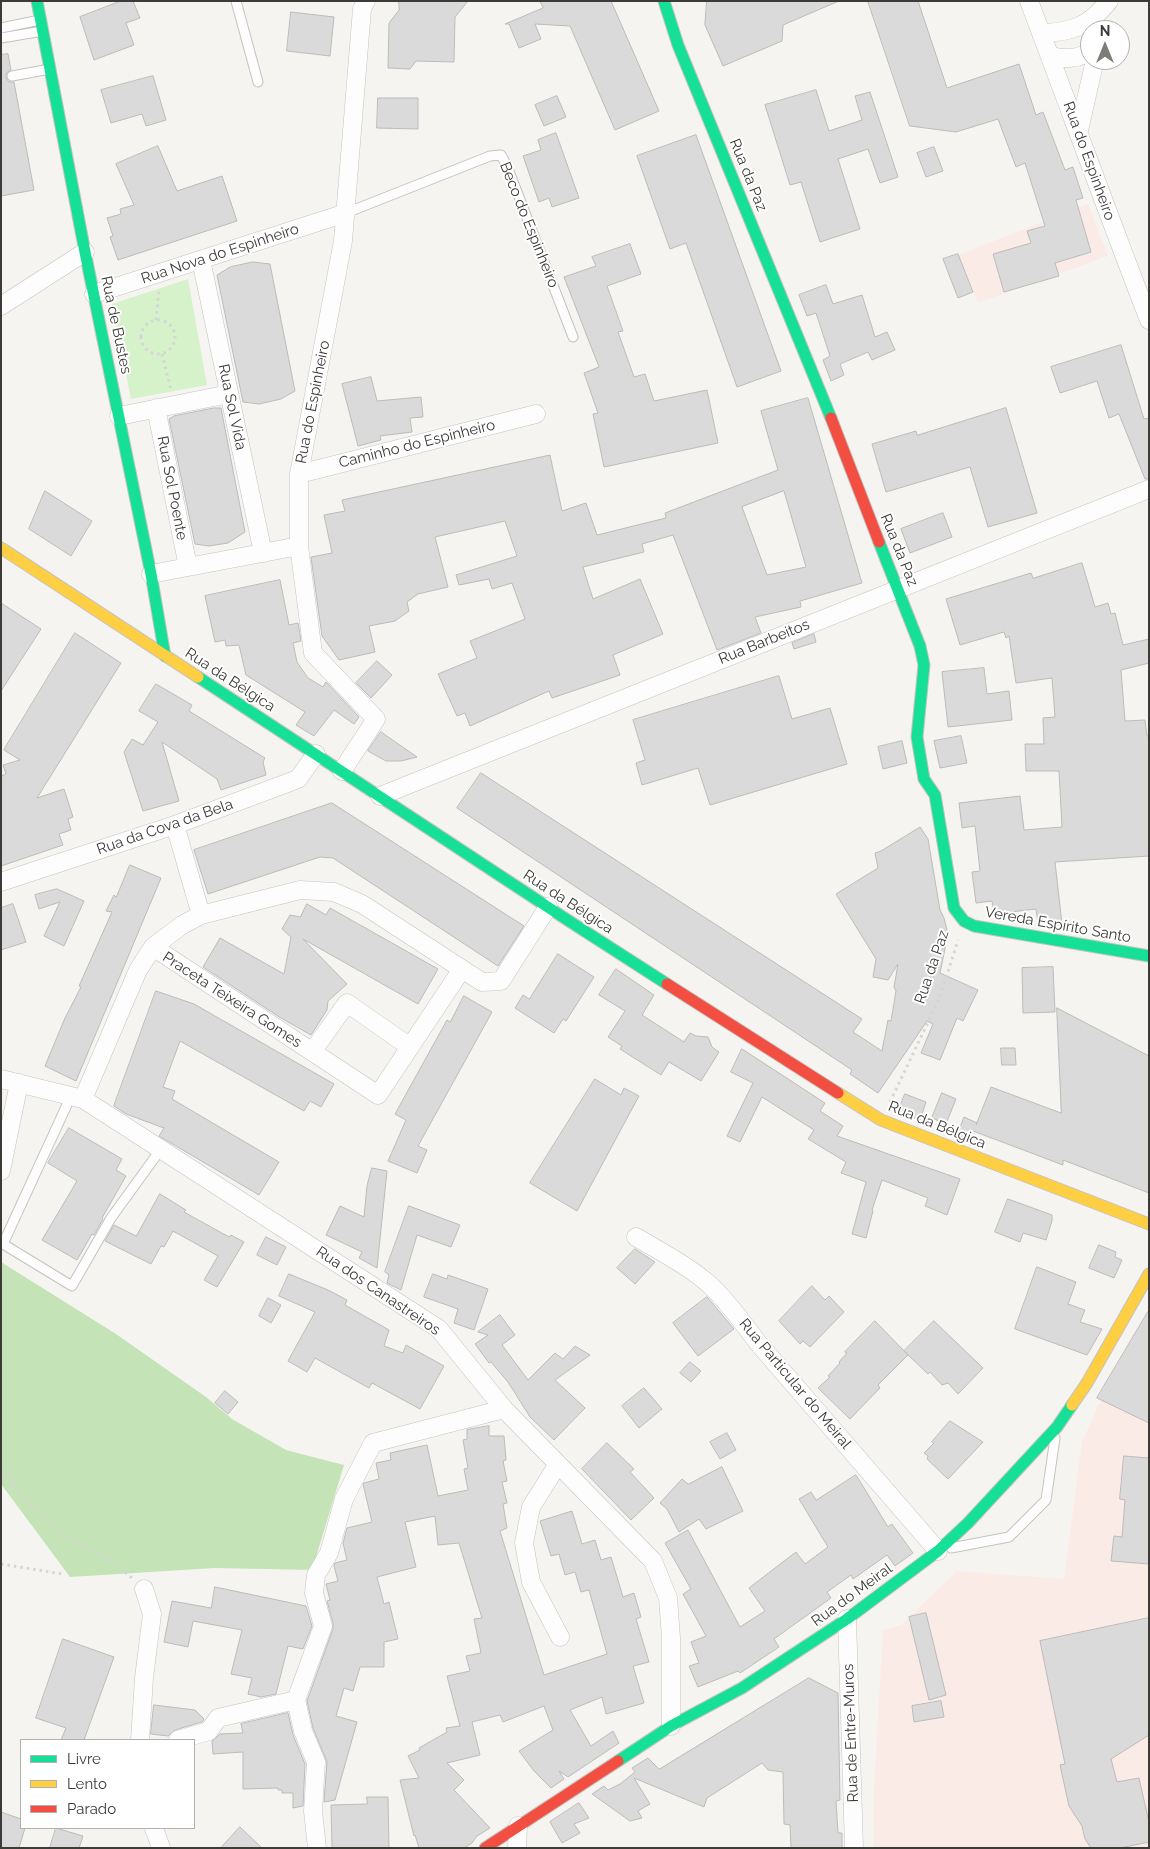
<!DOCTYPE html>
<meta charset="utf-8">
<style>
body{margin:0}
#map{position:relative;width:1150px;height:1849px;overflow:hidden;background:#f6f4f0;font-family:Raleway,sans-serif}
canvas{display:block}
.frame{position:absolute;inset:0;border:2px solid #3c3b38;pointer-events:none}
.legend{position:absolute;left:20px;top:1739px;width:175px;height:90px;box-sizing:border-box;background:#fff;border:1px solid #b1b1af;margin:0;padding:6px 9px;list-style:none;font-size:15px;color:#3c3b38}
.legend li{display:flex;align-items:center;gap:10px;height:25px}
.legend b{width:25px;border:1px solid #b1b1af}
.north{position:absolute;left:1080px;top:20px;width:50px;height:50px;box-sizing:border-box;background:#fff;border:1px solid #b1b1af;border-radius:50%;rotate:0deg;font-size:14px;font-weight:700;line-height:20px;text-align:center;color:#3c3b38}
.north::after{content:'';display:block;margin:auto;width:18px;height:22px;background:#7d7c78;clip-path:polygon(50% 0,100% 100%,50% 72%,0 100%)}
</style>
<div id="map">
<canvas width="1150" height="1849"></canvas>
<div class="frame"></div>
<ul class="legend">
<li><b style="height:6px;background:#16e098"></b>Livre</li>
<li><b style="height:6px;background:#ffcf43"></b>Lento</li>
<li><b style="height:6px;background:#f24e42"></b>Parado</li>
</ul>
<div class="north">N</div>
</div>
<script>
const ctx = document.querySelector('canvas').getContext('2d');
ctx.lineJoin = 'round';
function fillPath(path, color) {
  ctx.fillStyle = color;
  ctx.fill(path, 'evenodd');
}
function stroke(path, color, width, dash) {
  ctx.strokeStyle = color;
  ctx.lineWidth = width;
  ctx.lineCap = dash ? 'butt' : 'round';
  ctx.setLineDash(dash || []);
  ctx.stroke(path);
}
function label(font, color, halo, rows, align = 'center') {
  ctx.font = font + ' Raleway,sans-serif';
  ctx.lineWidth = 4;
  ctx.setLineDash([]);
  ctx.textBaseline = 'middle';
  ctx.strokeStyle = halo;
  ctx.fillStyle = color;
  for (const [text, x, y, turn = 0] of rows) {
    ctx.save();
    ctx.translate(x, y);
    ctx.rotate((+turn || 0) * Math.PI / 180);
    ctx.textAlign = isNaN(turn) ? turn : align;
    if (halo) ctx.strokeText(text, 0, 0);
    ctx.fillText(text, 0, 0);
    ctx.restore();
  }
}
const education = new Path2D(`
 M1088,204l20,52 -130,47 -20,-48z
 M1101,1400l48,23v425h-275l-1,-43 10,-175 18,-5 56,-54 107,8 18,-137z`);
const green = new Path2D(`
 M188,279l19,106 -76,14 -19,-95z`);
const forest = new Path2D(`
 M1,1262l115,72 90,63 26,22 54,31 58,15 -32,105 -97,-2 -145,9 -69,-93z`);
const building = new Path2D(`
 M121,1h12l7,17 -14,5 8,22 -40,15 -14,-43z
 M399,1h69l-13,16 -1,45 -38,-1 -6,8 -22,-1 1,-45 10,-13z
 M540,1h71l48,110 -44,19 -45,-104 -35,-2 6,15 -22,9 -10,-24h-4l38,-16z
 M707,1h132l-56,24 -1,16 -59,25 -18,-41z
 M868,1h50l29,87 72,-24 17,51 7,-3 22,58 8,-3 10,31 -7,2 15,52 -36,11 4,13 -55,16 -11,-38 38,-11 -4,-12 18,-5 -20,-63 -9,4 -18,-48 -42,13 -46,-6z
 M291,12l43,5 -4,39 -43,-5z
 M8,54l3,16 -5,3v5l3,4h5l20,108 -33,6v-141z
 M153,76l13,44 -20,6 -4,-12 -31,9 -10,-33z
 M816,90l13,41 33,-11 -7,-24 15,-4 28,85 -18,6 -12,-34 -30,10 22,70 -40,13 -19,-60 -11,3 -25,-80z
 M557,96l9,21 -22,9 -9,-21z
 M378,98h40v31l-41,-1z
 M556,133l23,65 -27,9 -3,-9 -10,4 -16,-46 18,-6 -3,-10z
 M696,135l85,236 -44,16 -51,-144 -16,6 -33,-93z
 M158,146l19,45 45,-15 15,45 -119,39 -8,-23 3,-1 -6,-18 14,-4 -1,-5 14,-4 -18,-41z
 M934,147l9,24 -17,6 -9,-24z
 M630,244l11,30 -34,12 16,45 -5,1 16,45 11,-3 9,27 53,-11 11,53 -114,24 -11,-53 5,-1 -14,-40 15,-6 -35,-90 32,-11 -4,-9z
 M958,254l15,38 -15,6 -15,-39z
 M253,262l17,2 25,127 -14,8 -22,5 -16,-2 -26,-127 13,-8z
 M826,285l7,19 29,-9 13,42 12,-5 8,18 -23,10 -4,-8 -28,12 4,11 -13,6 -8,-21 7,-4 -14,-43 -9,3 -8,-21z
 M1121,345l23,74 5,-1v61h-4l-26,-65 -10,4 -12,-37 -37,12 -9,-26z
 M371,377l6,24 44,-4 2,20 -13,1 2,14 -32,4 1,4 -23,6 -16,-62z
 M808,398l54,185 -62,18 1,6 -46,10 6,16 -44,17 -44,-115 -31,9 2,8 -61,15 10,32 47,-20 23,55 -50,21 7,20 -68,23 -3,-7 -79,35 -5,-13 -8,3 -19,-42 39,-16 -7,-17 55,-22 -13,-36 -20,6 -3,-10 -30,6 -3,-10 61,-19 -12,-35 -70,16 13,50 -30,7 -11,8 2,9 -14,10 -26,5 6,26 -36,8 -17,-24 -11,-79 21,-4 -8,-38 21,-4 -3,-11 208,-45 12,56 24,-8 11,32 69,-17 -1,-5 113,-43 -17,-59zM784,491l22,76 -39,8 -25,-68z
 M214,408h7l24,124 -17,11 -19,3 -14,-2 -26,-125 5,-3z
 M1006,408l31,105 -49,14 -18,-60 -84,25 -14,-48 44,-13 1,4z
 M45,491l47,30 -21,35 -42,-27z
 M943,513l9,24 -42,16 -9,-24z
 M1082,563l13,44 13,-4 3,11 4,-1 8,32 26,-6v24l-28,7 4,51 20,-1 2,16h2v120l-94,6 7,62 -10,2 -14,-3 -2,-14 -42,5 -2,-13 -16,2 -4,-31 8,-1 -5,-45 -13,2 -3,-25 61,-7 4,34 38,-3 -3,-56h-33l-1,-27h19l-1,-26 12,-1 -3,-39 -36,5 -7,-47 -3,2 -2,-6 -44,13 -14,-46 85,-26 2,5z
 M280,580l9,45 9,-2 3,18 -8,2 4,19 11,16 15,9 3,-5 33,35 -5,7 -20,-14 -20,26 -18,-11 9,-13 -59,-37 -7,-30 -13,1 -1,-6 -10,2 -10,-46z
 M1,603l40,26 -40,62z
 M75,633l46,30 -84,135 27,-9 9,28 -5,2 3,11 -12,4 4,11 -62,21v-90l5,-2 -3,-9 17,-5 -16,-10z
 M814,634l2,8 -22,7 -2,-6z
 M377,661l15,14 -21,23 -15,-15z
 M984,668l3,26 22,-3 3,29 -64,7 -6,-55z
 M779,676l13,43 38,-11 17,56 -137,41 -12,-37 -56,17 -6,-22 9,-3 -12,-40z
 M156,684l36,21 -3,6 76,47 -2,4 3,13 -45,15 -4,-11 -55,-37 17,59 -36,10 -19,-59 8,-13 11,6 15,-23 -19,-11z
 M381,732l36,25 -16,4h-15l-18,-10z
 M961,736l6,27 -27,5 -6,-27z
 M902,741l5,22 -24,6 -5,-22z
 M481,773l381,246 -9,13 29,19 6,-31 3,1 5,-30 -2,-4 4,-23 -10,16 -15,-3 3,-18 -40,-65 42,-26 -3,-15 6,-2 39,-24 8,12 12,71 4,8 4,16 -8,39 38,17 -15,31 -6,-3 -17,42 -19,-7 12,-29 -6,-3 -49,72 -28,-19 2,-4 -395,-262z
 M332,803l192,123 -26,40 -165,-108 -13,-1 -112,37 -14,-44z
 M130,865l31,13 -85,203 -31,-15 20,-48 16,-31 -2,-1 33,-74 -6,-1 8,-16 2,2z
 M57,889l27,12 -20,45 -20,-10 16,-34 -21,7 -4,-14z
 M13,904l13,38 -25,8v-42z
 M307,904l19,11 4,-7 108,61 -20,35 -115,-65 44,45 -19,17 -1,9 -16,25 -30,-17 -78,-51 17,-29 64,36 7,-37 -9,-8 8,-14 10,2z
 M558,954l36,23 -28,44 -3,-2 -9,14 -39,-25 8,-13 6,4z
 M1053,967l2,45 -32,1 -1,-45z
 M616,969l38,26 -12,20 42,27 6,-9 6,3 12,1 4,10 7,5 -18,29 -32,-19 -8,13 -41,-26 2,-3 -14,-9 17,-26 -26,-16z
 M156,991l38,13 140,80 -13,23 -11,-6 -6,10 -124,-70 -17,46 12,4 -3,8 107,63 -20,33 -100,-59 5,-8 -38,-14 -12,-8z
 M464,996l28,16 -74,134 9,4 -10,23 -29,-12 18,-41 -11,-6 52,-94 3,2z
 M1057,1008l92,48v137l-86,-33v5l-90,-34 -3,9 -13,-5 7,-18 13,6 -1,2 15,-38 70,26z
 M1001,1048h14l1,17h-14z
 M742,1049l83,54 -5,8 23,15 -6,10 123,43 -13,36 -22,-9 3,-8 -46,-18 -10,30 1,1 -7,27 -14,-4 14,-52 -25,-9 5,-11 -38,-23 6,-9 -52,-33 -22,45 -13,-6 26,-53 -22,-11z
 M595,1079l26,16 3,-7 15,8 -62,115 -47,-28z
 M942,1093l14,6 -10,25 -14,-6z
 M905,1094l21,8 -6,18 -22,-8z
 M69,1128l53,31 -6,11 10,6 -24,42 1,1 -9,16 -2,-1 -15,26 -35,-20 35,-59 -29,-18z
 M372,1168l15,3 -10,97 -18,-10 3,-6 -36,-17 14,-29 24,11 3,-31z
 M160,1194l26,16 -2,2 45,25 2,-2 13,7 -27,45 -13,-7 14,-24 -45,-25 -9,16 -3,-1 -10,18 -46,-23 9,-16 22,11z
 M1008,1199l44,16v6l-6,19 -23,-7 -3,9 -25,-10z
 M409,1206l51,19 -9,22 -34,-12 -16,55 -14,-7 2,-8 -4,-3z
 M266,1237l20,10 -9,18 -20,-10z
 M1099,1245l17,7 -1,5 7,3 -8,18 -25,-10z
 M635,1249l20,13 -20,22 -18,-16z
 M1037,1267l39,15 -8,22 17,6 -5,12 22,7 -15,26 -72,-26z
 M289,1274l39,16 19,10 -2,5 44,25 -5,16 19,7 3,-8 38,21 -24,43 -48,-26 -3,5 -54,-30 -8,14 -19,-11 27,-49 -36,-16z
 M433,1274l14,5 1,-4 40,14 -14,41 -20,-7 4,-14 -34,-12z
 M812,1286l13,14 4,-4 15,16 -34,35 -7,-6 -3,3 -21,-23z
 M707,1297l27,32 -36,27 -25,-33z
 M268,1298l13,7 -10,18 -12,-7z
 M1149,1310v113l-52,-25z
 M500,1315l15,20 -13,10 26,35 27,-27 8,6 12,-13 15,9 -35,25 30,28 -31,32 -24,-23 -22,-35 -17,-20 -2,1 -14,-19 13,-9 -10,-3z
 M875,1321l33,34 -30,30 2,3 -30,31 -32,-31 12,-11 -2,-1 12,-13 -1,-1 8,-9 -2,-1z
 M934,1321l49,47 -25,26 -10,-11 -6,2 -12,-13 -2,2 -24,-23z
 M690,1362l11,9 -10,11 -11,-9z
 M644,1388l18,21 -23,19 -17,-22z
 M225,1391l13,11 -10,12 -13,-11z
 M950,1421l33,21 -35,37 -21,-20 1,-3 -4,-3 10,-10 -2,-1z
 M489,1426v10h15l2,24 -3,1 4,20 -5,1 5,21 -4,1 4,24 -7,3 44,144 63,-21 -18,-64 -8,2 -6,-20 -10,3 -6,-21 -8,2 -11,-35 32,-10 10,33 13,-4 6,20 10,-3 12,40 11,-4 7,24 -5,2 13,43 -16,4 11,37 -38,11 -4,-17 -32,13 21,36 22,-15 6,12 -51,34 -9,-6 5,8 -13,9 -17,-17 -15,-20 34,-21 -9,-24 -41,16 -3,-7 -28,7 8,33 -33,8 17,17 -10,10 36,38 -13,8 -5,7 -8,5h-45l-4,-13 -1,1 -14,-56 19,-2 -11,-22 12,-6 -1,-2 28,-16 -1,-4 14,-2 -13,-50 23,-5 -4,-15 15,-3 -7,-34 8,-1 -23,-75 -21,2 -3,-29 -30,6 11,45 -39,10 7,27 5,-2 9,37 -14,3v25h-24l-7,24 -9,-3 -8,28 21,6 -22,78 -11,2 3,-40 -14,-34 -6,-27 26,-72v-6l-6,-22 3,-1 -4,-16 12,-3 -4,-15 1,-3 12,-3 -4,-17 4,-15 25,-6 -9,-38 1,-1 15,-4 -3,-16 15,-3 -1,-7 37,-8 11,51 30,-6 -4,-21 4,-1 -5,-28 4,-1v-9z
 M727,1433l9,17 -16,9 -10,-17z
 M607,1443l27,26 -4,3 24,26 -23,22 -49,-51z
 M1124,1456l25,2v106l-38,-3 3,-25 8,1 3,-37 -5,-1z
 M722,1467l21,44 -37,18 -7,-10 -20,13 -12,-23 -7,-6 22,-24 6,5z
 M856,1475l32,52 4,-3 21,29 -18,13 -8,-11 -34,24 -2,-4 -24,17 4,6 -57,41 5,8 -39,26 -2,-2 -40,16 -9,-21 10,-3 -8,-21 15,-6 -23,-42 8,-5 -26,-46 23,-13 52,97 25,-16 -16,-23 47,-36 9,12 23,-17 -29,-48 12,-7 5,8z
 M215,1587l91,19 6,20 -9,23 -15,-3 -12,48 -15,3 -13,-3 4,-16 -21,-4 11,-44 -49,-9 -5,26 -24,-5 8,-41 39,7z
 M926,1613l20,82 -17,5 -20,-83z
 M1149,1618v117l-38,24 6,23 22,-4 10,44v20l-29,6h-29l-6,-9 -3,-13 -13,-20 -9,-41 5,-1 -25,-123z
 M63,1639l51,18 -30,83h-23l5,-12 -30,-10z
 M809,1678l29,15 2,107 -4,1 2,32h4v15h-51l-1,-23 -6,-1 -1,-52 -15,-2 -6,-7 -55,35 -3,9 -70,-29 16,26 -12,7 4,7 -12,3 -38,-27 12,-8 4,4 12,-6 15,-12 -3,-4 16,-10 11,11z
 M941,1701l3,16 -30,5 -2,-16z
 M154,1705l41,5 9,9 -2,3 -27,8 -7,6 -17,-2z
 M288,1713l5,22 12,29 -2,42 -10,2v-15h-11v-3h-4v-2l-35,1v-37l-30,2 -1,-13 8,-7 23,-1 -2,-9z
 M367,1797h21l1,51h-57l-1,-43 36,-1z
 M579,1803l10,15 -15,6 6,9 -18,10 -12,-21z
 M1,1812l20,7v9h4l-6,20h-18z
 M240,1827l22,21h-41z
 M56,1828l27,8 -4,12h-29z`);
const path = new Path2D(`
 M141 337a17 17 0 1 1 34 0a17 17 0 1 1-34 0Z
 M156,320l3,-29
 M162,354l9,36
 M890,1102l50,-105 18,-57
 M1,1470l22,27 40,38 50,27 20,17
 M1,1564l62,10`);
const lane = new Path2D(`
 M236,1l22,81
 M1,28l39,-8
 M1,38l42,-7
 M12,76l38,-7
 M346,213l144,-57 11,-1 6,11 66,171
 M71,1096l-68,148 69,42 39,-68 50,-69
 M951,1548l58,-11 37,-37 9,-62`);
const street = new Path2D(`
 M1029,1c40,106 79,213 120,319
 M1041,33c31,0 49,-8 68,-32
 M1050,56c12,3 31,4 40,-6
 M1079,130l16,-70
 M201,260l62,293
 M94,294l252,-81
 M1,306l84,-54
 M156,408l32,159
 M119,416l110,-22
 M299,474l237,-60
 M151,574l148,-28
 M342,771l34,-52 -63,-66 -14,-107v-72l44,-233 19,-232 4,-8
 M380,796l769,-307
 M175,825l26,90
 M1,882l174,-57 123,-46 18,-25
 M153,947l225,148 84,-126
 M312,1052l35,-49 63,44
 M1,1079l82,20 356,230 65,80 149,152 15,37 3,40v88
 M83,1099l55,-129 15,-23 29,-22 19,-10 99,-25 34,2 28,12 120,78 19,-1 47,-74
 M1,1171l18,-88
 M636,1237c25,15 53,29 75,49 18,17 32,37 47,57l180,208
 M558,1464l-27,43 -7,36 7,39 29,55
 M847,1619l7,229
 M296,1700l7,31 13,31 -3,49 4,37
 M140,1740l4,-62 8,-64 -8,-25
 M178,1740l31,-9 9,-13 78,-18 27,-74 -9,-33 2,-18 13,-22 15,-54 29,-56 131,-34
 M154,1828l7,20
 M517,1848l1,-22`);
const fast = new Path2D(`
 M37,1l48,251 66,322 14,82
 M664,1l14,44 153,373
 M879,542l41,104 4,19 -7,72 7,42 11,16 19,113 10,13 10,5 175,30
 M198,677l371,244 98,63
 M618,1761l53,-35 71,-38 105,-69 91,-68 30,-28 89,-96 15,-22`);
const slow = new Path2D(`
 M1,548l197,129
 M838,1093l43,27 268,104
 M1072,1405l15,-22 62,-109`);
const jam = new Path2D(`
 M831,418l48,124
 M667,984l171,109
 M485,1848l133,-87`);
const streetNames = [
 ["Rua do Espinheiro",1089,161,70],
 ["Rua da Paz",748,175,68],
 ["Beco do Espinheiro",529,225,68],
 ["Rua Nova do Espinheiro",220,254,-18],
 ["Rua de Bustes",116,325,78],
 ["Rua do Espinheiro",313,402,-79],
 ["Rua Sol Vida",232,407,78],
 ["Caminho do Espinheiro",417,444,-14],
 ["Rua Sol Poente",172,488,79],
 ["Rua da Paz",899,550,68],
 ["Rua Barbeitos",764,642,-22],
 ["Rua da Bélgica",230,680,33],
 ["Rua da Cova da Bela",165,827,-19],
 ["Rua da Bélgica",568,902,33],
 ["Vereda Espírito Santo",1058,925,10],
 ["Rua da Paz",932,967,-71],
 ["Praceta Teixeira Gomes",232,1000,33],
 ["Rua da Bélgica",937,1125,22],
 ["Rua dos Canastreiros",378,1291,34],
 ["Rua Particular do Meiral",795,1384,50],
 ["Rua do Meiral",852,1595,-36],
 ["Rua de Entre-Muros",851,1733,-92]
];
fillPath(education, '#fbebe7');
fillPath(green, '#d6f2ca');
fillPath(forest, '#c4e4b8');
fillPath(building, '#dbdada');
stroke(building, '#bcbbbb', 1);
stroke(lane, '#c4c3c0', 11);
stroke(street, '#c4c3c0', 19);
stroke(fast, '#c4c3c0', 13);
stroke(slow, '#c4c3c0', 13);
stroke(jam, '#c4c3c0', 13);
stroke(path, '#d6d5d4', 3, [2.5, 4]);
stroke(lane, '#fefdfd', 9);
stroke(street, '#fefdfd', 18);
stroke(fast, '#16e098', 11);
stroke(slow, '#ffcf43', 11);
stroke(jam, '#f24e42', 11);
label('15px', '#3c3b38', '#fff', streetNames);
</script>
